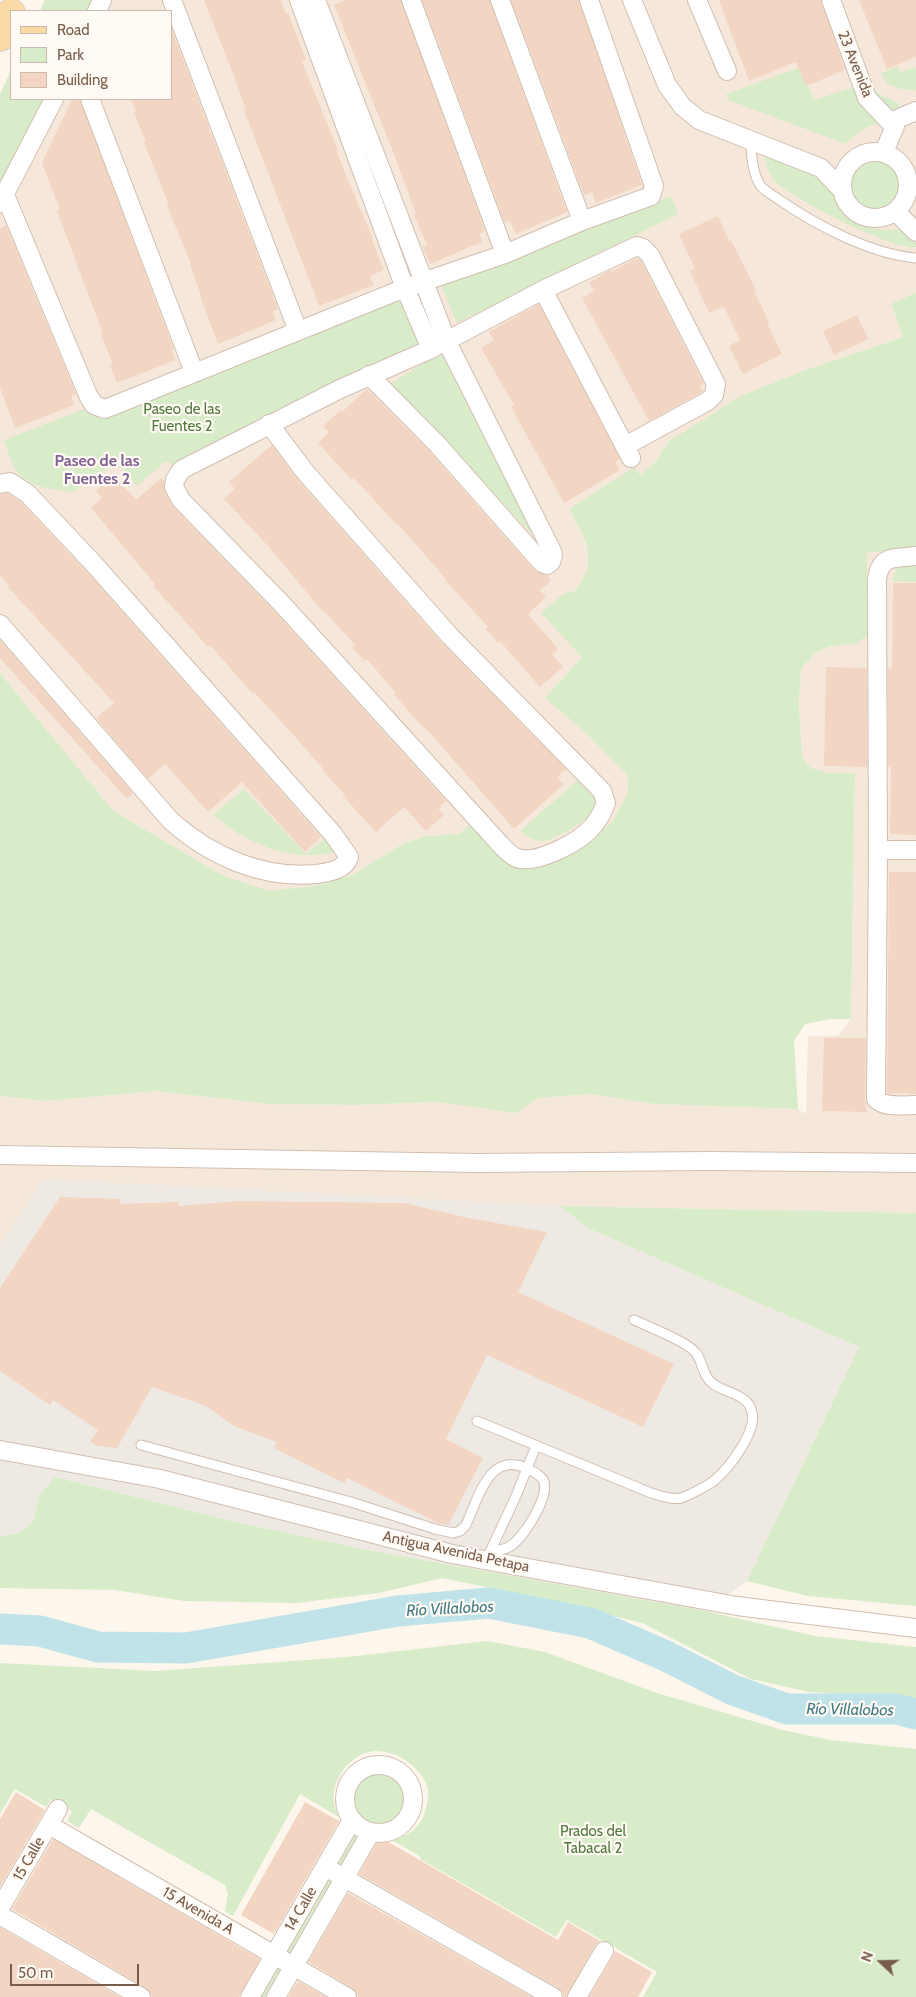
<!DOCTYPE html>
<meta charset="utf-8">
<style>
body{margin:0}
#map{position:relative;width:916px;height:1997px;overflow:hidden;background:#fdf6ec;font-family:Cabin,sans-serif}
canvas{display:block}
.legend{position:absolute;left:10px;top:10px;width:162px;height:90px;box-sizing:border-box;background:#fffaf3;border:1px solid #cabbb1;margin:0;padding:6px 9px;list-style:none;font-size:15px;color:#7a5c4d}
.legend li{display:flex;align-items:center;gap:10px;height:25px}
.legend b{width:25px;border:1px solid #cabbb1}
.north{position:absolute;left:856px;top:1937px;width:50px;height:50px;-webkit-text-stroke:4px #fffaf3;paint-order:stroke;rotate:291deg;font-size:14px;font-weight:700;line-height:20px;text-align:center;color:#7a5c4d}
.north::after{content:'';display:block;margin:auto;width:18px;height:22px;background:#7a5c4d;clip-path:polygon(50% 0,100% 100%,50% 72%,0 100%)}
.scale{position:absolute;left:10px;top:1964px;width:129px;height:22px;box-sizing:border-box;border:2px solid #7a5c4d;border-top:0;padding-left:6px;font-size:15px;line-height:18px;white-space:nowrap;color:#7a5c4d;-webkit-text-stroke:4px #fffaf3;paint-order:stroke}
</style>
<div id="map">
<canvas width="916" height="1997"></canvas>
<ul class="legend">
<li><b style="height:6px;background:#fbd9a5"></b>Road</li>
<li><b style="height:14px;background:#d8ecc9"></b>Park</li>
<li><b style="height:14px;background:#f3d5c3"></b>Building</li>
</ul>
<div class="north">N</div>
<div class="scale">50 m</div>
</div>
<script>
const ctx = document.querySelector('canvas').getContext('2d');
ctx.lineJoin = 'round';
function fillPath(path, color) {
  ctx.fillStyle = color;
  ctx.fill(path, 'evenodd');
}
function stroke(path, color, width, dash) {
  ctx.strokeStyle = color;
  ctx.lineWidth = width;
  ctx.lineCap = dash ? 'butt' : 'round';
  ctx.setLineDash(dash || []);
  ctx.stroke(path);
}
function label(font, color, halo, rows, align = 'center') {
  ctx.font = font + ' Cabin,sans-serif';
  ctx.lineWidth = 4.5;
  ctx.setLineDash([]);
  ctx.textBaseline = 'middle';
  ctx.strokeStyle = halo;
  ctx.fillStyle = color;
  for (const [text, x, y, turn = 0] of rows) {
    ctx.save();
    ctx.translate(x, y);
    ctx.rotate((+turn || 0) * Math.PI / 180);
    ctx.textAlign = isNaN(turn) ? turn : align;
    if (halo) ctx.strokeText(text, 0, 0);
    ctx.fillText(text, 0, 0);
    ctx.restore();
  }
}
const residential = new Path2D(`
 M96,0h820v293l-25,12 12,32 -100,34 -23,10 -112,61 -13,20 -15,13 -5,-7 -66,41 11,21 10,28 -5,22 -10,11 -10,2 17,64 -37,41 42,36 40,41 1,18 -16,29 -31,23 -61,16 -46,-40 -15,13 -32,2 -23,7 -50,31 -34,11 -51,6 -45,-15 -104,-61 -10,-8 -110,-134v-487l49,-87h122v-88h-80z
 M916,548v665l-357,-7 -515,-27 -44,67v-150l46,5 110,-10 114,13 84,1 83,-3 79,11 22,-15 53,-4 64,10 143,5 8,5 2,-78h30l13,-17 4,-246 -28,1 -16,-6 -9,-11 -3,-54 2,-34 13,-15 14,-7 29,-4 11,-8 -1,-82z`);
const industrial = new Path2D(`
 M44,1179l515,27 31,23 269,118 -112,234 -42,30 -342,-62 -132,-28 -175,-44 -17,19 -5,24 -14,13 -20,3v-290z`);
const green = new Path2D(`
 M45,0h51l-5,11h-51z
 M897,66l3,6 16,-5v23l-16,-1 -13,-6 -6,-10z
 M801,67l13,33 55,-18 10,12 21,10 -15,19c-17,1 -28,9 -39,21l-118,-44 -2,-6z
 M11,70v29h38l-49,87v-92z
 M843 184a31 31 0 1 1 62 0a31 31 0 1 1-62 0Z
 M764,153l72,24c0,9 0,18 4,26 12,28 51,31 76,23v21c-21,4 -126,-49 -141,-66 -7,-7 -9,-18 -11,-28z
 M671,196l7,18 -221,109 -16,-39z
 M403,287l28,64 -249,116 -17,-5 -28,24 -15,-18 -11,-2 -38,26c-18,-2 -42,-4 -55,-19 -7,-9 -10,-23 -14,-33z
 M916,293v255l-49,5 1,82 -11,8 -29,4 -14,7 -13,15 -2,34 3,54 9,11 16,5h28l-4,246h-20l-26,5 -11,17 4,68 -143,-5 -64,-10 -53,4 -22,15 -79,-11 -83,3 -84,-1 -114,-13 -110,10 -46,-5v-423l110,134 10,8 104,61 45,15 51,-6 34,-11 50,-31 23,-7 32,-2 15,-14 46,41 61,-16 31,-23 16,-29 -1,-18 -40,-41 -42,-36 37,-41 -41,-44 24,-20 10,-2c25,-30 10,-52 -6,-82l66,-42 5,8 15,-13 13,-20 71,-45 64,-26 100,-34 -12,-33z
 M444,351l106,202 -160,-169z
 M916,561v21l-23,-1c3,-17 7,-16 23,-20z
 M587,772l7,7 4,31c-14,10 -43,33 -60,31 -7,-1 -13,-6 -18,-10z
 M244,789l62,65 32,-27 12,12 -1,7c-44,23 -102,-1 -136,-31z
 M559,1206l357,7v393l-108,-10 -61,-15 112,-234 -269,-118z
 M55,1477l176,44 132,28 342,62 110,25 101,11v52l-107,-7 -58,-13 -109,-56 -107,-26 -93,-19 -63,15 -83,10 -112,-2 -69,-11 -115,-2v-52l20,-3 14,-13 5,-24z
 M487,1641l58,11 112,41 126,37 47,10 86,9v248h-273l14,-25 -90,-52 -11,17 -136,-78 1,-2 -29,-17c16,-4 28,-12 33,-28 2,-8 5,-18 2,-26 -7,-20 -31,-35 -51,-35 -25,1 -45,28 -42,51 0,5 3,10 5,15l-39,-23 -67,122 -8,-5 3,-17 -3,-9 -134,-76 -12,19 -12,-7 5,-10 -21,-11 -5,7 -31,-18 -15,25v-151l156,8 191,-14z
 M348 1798a31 31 0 1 1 62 0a31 31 0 1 1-62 0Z
 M352,1820l9,8 10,4 -95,165h-26z`);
const river = new Path2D(`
 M0,1629l40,2 58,16 88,1 212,-37 91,-8 101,20 76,33 67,34 54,19h109l20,5`);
const building = new Path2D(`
 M204,0h76l6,14 2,-1 18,47 -4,2 36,88h-2l12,30 25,59 -1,1 12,30 -14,6 4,9 -55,21 -75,-196h2l-11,-31z
 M346,0h55l84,231 -6,3 3,8 -52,22 -7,-17 4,-2 -13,-30 2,-1 -22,-60 -60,-149z
 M422,0h68l77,212 -51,22 -6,-13 -5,2z
 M511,0h68l63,185 -46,18 -4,-11 -8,3z
 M719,0h102l24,70 -39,16 -10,-24 -47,19z
 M859,0h57v57l-29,12z
 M171,28l107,281 -6,3 4,8 -58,24 -18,-48 1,-1 -11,-30 1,-1 -24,-58 2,-1 -25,-62 2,-1 -12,-29 2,-1 -5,-13h40z
 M72,99h8l94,251 -2,1 4,9 -59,23 -7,-18 3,-1 -12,-29 2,-1 -46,-123 3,-1 -18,-47z
 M718,216l11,25 2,-1 25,50 -2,1 15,31 -2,1 15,31 -39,20 -14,-28 11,-6 -16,-33 -15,6 -19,-42 5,-2 -16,-35z
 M6,225l70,169 -5,2 3,9 -59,23 -15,-40v-160z
 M637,258l4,3 63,123 -4,2 3,5 -1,1 -53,29 -67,-123 12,-7 -5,-8 21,-13 1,2z
 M539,304l81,155 -5,3 5,8 -56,33 -53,-96 3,-2 -33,-57 13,-8 -5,-8z
 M857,315l11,24 -34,16 -11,-24z
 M367,389l63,63 104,118 13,5 4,6 -11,9 6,7 -18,17 30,35 -6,5 11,13 -23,20 -40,-46 -2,2 -12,-14 2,-2 -43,-47 1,-1 -49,-56 -1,1 -42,-46 -2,2 -34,-37 11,-10 -6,-7 18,-16 2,1z
 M272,445l26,35 144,163 124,126 -9,8 7,7 -50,45 -85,-97 -14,-13 -21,-25 2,-1 -29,-34 -2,2 -13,-13 3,-3 -31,-34 -1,1 -54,-65 -45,-48 11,-10 -6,-7z
 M113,475l23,25 25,-22 3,3 1,11 8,15 102,105 171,189 -8,7 6,7 -18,16 -22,-24 -28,25 -33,-36 2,-1 -22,-24 1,-1 -28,-32 -42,-46 -2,1 -42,-48 -2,2 -34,-38 -21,-23 2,-2 -64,-76 11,-10 -6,-7z
 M8,493l13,9 64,68 236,267 -16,15 -63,-70 -34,30 -43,-48 -17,15 -52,-61 18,-15 -107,-117 2,-1 -9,-10v-81z
 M893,583h23v252l-26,-1 1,-67h-3v-99l4,1z
 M0,640l133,153 -6,6 -127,-141z
 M826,667l41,1v99l-43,-1z
 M889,872h27v222l-29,-1z
 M824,1038h42l-1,61 2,13 -45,-1z
 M60,1197l62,2 -3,5 61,-2 -3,4 61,-5 166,2 64,15 79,14 -29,60 156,72 -31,63 -156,-72 -41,84 37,19 -35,67 -10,-2 -91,-45 -3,5 -70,-35 3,-6 -43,-16 -28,-20 -54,-19 -35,61 -20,-2 -7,-4 8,-12 -45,-30 -3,5 -50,-34v-83z
 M16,1792l29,18 -45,77v-68z
 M305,1802l34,19 -65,113 -33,-19z
 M380,1837l178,103 10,-18 32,19 -5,5 -29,51h-2l-2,-5 -4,-4 -199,-114z
 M53,1839l207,120 -21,38h-87l-6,-9 -134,-79z
 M348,1893l184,104h-174l-6,-9 -44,-26z
 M0,1927l120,70h-120z
 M615,1951l37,21 -14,25h-49l24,-41z
 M298,1981l28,16h-38z`);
const service = new Path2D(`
 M751,140c0,15 1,32 9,45 4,6 13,10 18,14 38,26 92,55 138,59
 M477,1421l174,72c10,3 20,7 30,5 7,-2 28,-13 34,-18 14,-12 42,-48 37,-68 -4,-18 -26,-19 -39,-28 -13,-10 -9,-26 -21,-35 -13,-11 -41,-21 -58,-29
 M141,1445l210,57 84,27 18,4 7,-2 6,-6c12,-26 23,-74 60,-57 6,3 16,7 18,14 5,16 -21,57 -35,65 -5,3 -12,3 -18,4
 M489,1554l27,-58 20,-50`);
const minor = new Path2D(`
 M172,0l126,331
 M299,0l106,288 26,61
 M316,0l131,342 105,209 1,4 -2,7 -4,3 -5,-2 -104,-118 -69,-70
 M411,0l94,254
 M500,0l82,221
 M632,0l35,85 15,21 17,14 122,48 20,21
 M697,0l30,71
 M831,0l36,98 23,24
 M97,11l5,-11
 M90,99l104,273
 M842 185a33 33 0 1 1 66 0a33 33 0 1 1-66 0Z
 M884,152l11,-26 -5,-4 26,-11
 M5,195l83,200 6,10 11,4 300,-121 100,-34 77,-33 69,-25 3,-10 -65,-186
 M0,203l54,-104
 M895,211l21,21
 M543,290l88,168
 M269,424l37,49 144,163 152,155 4,12c-3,8 -7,16 -13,23 -13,16 -57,39 -76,32 -8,-3 -13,-10 -18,-15l-216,-238 -102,-105 -7,-13 1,-7 6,-10 159,-81 91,-40 112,-59 94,-44 6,2 7,7 66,129 -2,11 -6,6 -83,45
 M0,484l10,-2 18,12 65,69 240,271 16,23c-4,13 -20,15 -32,17 -55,5 -105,-17 -146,-53l-171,-197
 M916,556c-22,3 -36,-2 -39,24l1,270 -2,249c8,9 29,6 40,6
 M878,850h38
 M0,1155l477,8 233,-2 206,2
 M0,1450l160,29 292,75 32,6 253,46 179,22
 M345 1799a34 34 0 1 1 68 0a34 34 0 1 1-68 0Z
 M49,1825l298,172
 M325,1867l228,130
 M0,1908l58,-99
 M0,1915l141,82
 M250,1997l102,-177
 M276,1997l95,-165
 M577,1997l27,-46`);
const primary = new Path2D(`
 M0,37l11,-24`);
const streetNames = [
 ["23 Avenida",855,64,68],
 ["Antigua Avenida Petapa",456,1552,12],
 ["15 Calle",29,1859,-60],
 ["14 Calle",301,1909,-60],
 ["15 Avenida A",198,1911,30]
];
const parkNames = [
 ["Paseo de las",182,410],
 ["Fuentes 2",182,427],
 ["Prados del",593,1832],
 ["Tabacal 2",593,1849]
];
const neighbourhoodNames = [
 ["Paseo de las",97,461],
 ["Fuentes 2",97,479]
];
const waterNames = [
 ["Río Villalobos",450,1609,-3],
 ["Río Villalobos",850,1710,1]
];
fillPath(residential, '#f5e8da');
fillPath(industrial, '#efe9e4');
fillPath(green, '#d8ecc9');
stroke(river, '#bfe3e8', 31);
fillPath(building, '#f3d5c3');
stroke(service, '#d1beb0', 11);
stroke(minor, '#d1beb0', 20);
stroke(primary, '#dad1cd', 30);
stroke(service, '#fff', 9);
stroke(minor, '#fff', 18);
stroke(primary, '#fbd9a5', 28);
label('15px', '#7a5c4d', '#fffaf3', streetNames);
label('15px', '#537a41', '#fffaf3', parkNames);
label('bold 16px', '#846695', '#fffaf3', neighbourhoodNames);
label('italic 16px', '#437c86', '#fffaf3', waterNames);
</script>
